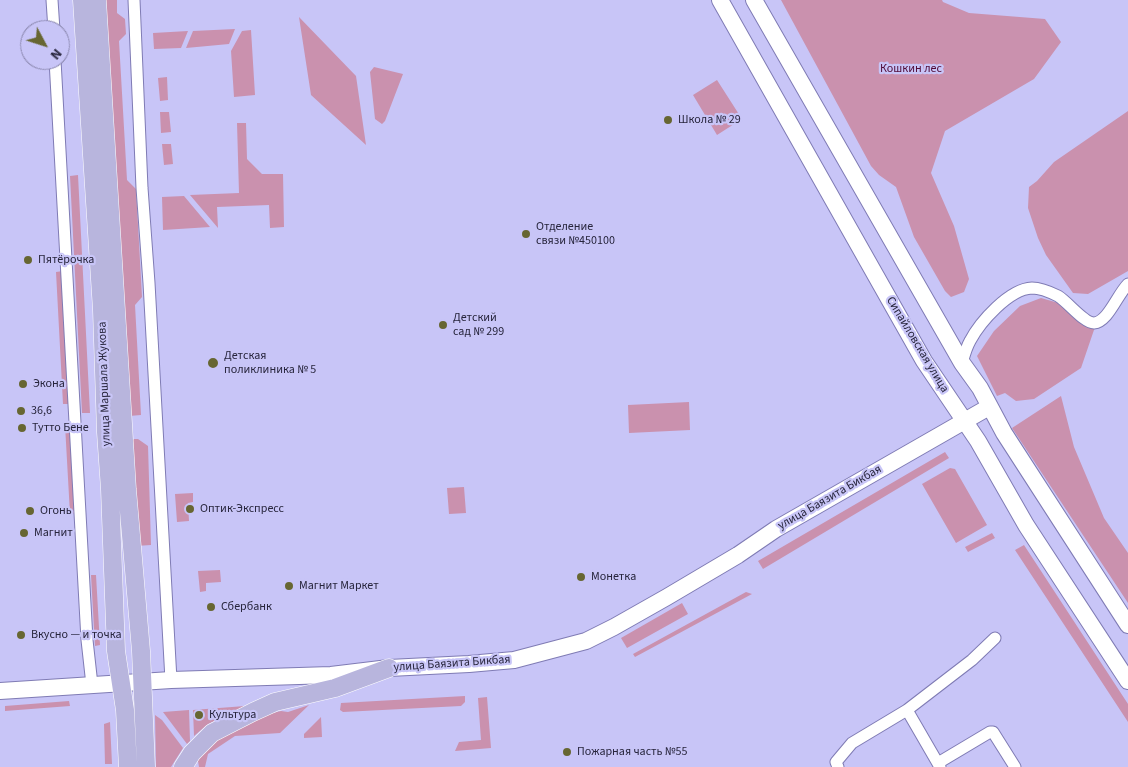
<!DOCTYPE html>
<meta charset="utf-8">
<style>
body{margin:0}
#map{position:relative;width:1128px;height:767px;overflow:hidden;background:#c8c5f7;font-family:"Source Sans 3",sans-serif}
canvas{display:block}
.north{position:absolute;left:20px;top:20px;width:50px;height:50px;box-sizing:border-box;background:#c8c5f7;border:1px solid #8885ac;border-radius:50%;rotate:130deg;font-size:14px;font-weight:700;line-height:20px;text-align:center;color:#27253c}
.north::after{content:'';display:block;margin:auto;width:18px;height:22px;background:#676632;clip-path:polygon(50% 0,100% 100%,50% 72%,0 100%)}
</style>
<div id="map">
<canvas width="1128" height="767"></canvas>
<div class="north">N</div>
</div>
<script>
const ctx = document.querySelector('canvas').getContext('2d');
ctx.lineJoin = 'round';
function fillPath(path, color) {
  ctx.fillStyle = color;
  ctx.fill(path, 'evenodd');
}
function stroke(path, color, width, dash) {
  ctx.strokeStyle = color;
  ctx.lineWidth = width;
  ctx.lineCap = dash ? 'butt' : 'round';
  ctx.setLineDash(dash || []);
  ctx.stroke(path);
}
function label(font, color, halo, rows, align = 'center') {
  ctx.font = font + ' "Source Sans 3",sans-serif';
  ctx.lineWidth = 4.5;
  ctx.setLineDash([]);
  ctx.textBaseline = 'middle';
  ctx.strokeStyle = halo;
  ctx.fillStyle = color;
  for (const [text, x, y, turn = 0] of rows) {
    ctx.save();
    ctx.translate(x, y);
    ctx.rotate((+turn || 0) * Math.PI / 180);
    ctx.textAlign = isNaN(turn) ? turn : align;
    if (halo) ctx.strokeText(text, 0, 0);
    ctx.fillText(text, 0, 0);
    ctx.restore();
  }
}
const green = new Path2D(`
 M106,0h11v13l8,6 1,15 -7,7 8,139 9,9 6,108 -7,8 6,110 -12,1z
 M781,0h161l1,2 26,11 76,6 16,23 -27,37 -89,52 -14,42 23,53 15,53 -5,13 -13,5 -6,-6 -31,-54 -18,-50 -17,-12 -8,-9z
 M299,17l57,59 10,69 -55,-50z
 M235,29l-6,15 -43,4 7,-17z
 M251,30l4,65 -21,2 -3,-46 11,-20z
 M188,31l-7,17 -27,1 -1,-16z
 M374,67l29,7 -18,47 -3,3 -7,-5 -5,-47z
 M167,77l1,23 -8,1 -2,-23z
 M717,80l25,39 -25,16 -24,-40z
 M1128,111v160l-40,23 -15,-1 -27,-38 -8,-17 -10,-30 1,-21 8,-6 17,-19z
 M160,112h9l2,20 -10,1z
 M237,123h9l1,36 15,15h21l1,53 -14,1 -1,-23 -52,2 1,21 -28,-33 49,-2z
 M162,144h9l2,20 -9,1z
 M78,175l12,238h-8l-12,-237z
 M184,196l26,31 -47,3 -1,-33z
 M63,271l8,133h-8l-7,-132z
 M1041,298l21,6 33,23 -14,41 -47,31 -18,2 -11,-8 -8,3 -20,-40 17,-25 26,-25z
 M1061,396l13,51 30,71 24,35v50l-116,-175z
 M689,402l1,28 -61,3 -1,-28z
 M71,424l6,89 -7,1 -5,-89z
 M134,439h4l10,7 3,99 -15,1 -4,-105z
 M945,452l4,6 -186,111 -5,-8z
 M950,468l5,1 32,56 -31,18 -34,-59z
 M464,487l2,26 -17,1 -2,-26z
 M193,493v9l-5,1 1,18 -12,1 -2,-28z
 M992,533l3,5 -27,14 -3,-5z
 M1024,545l104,159v18l-113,-172z
 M220,570l1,12 -15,1v8l-6,1 -2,-21z
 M91,575h5l4,70 -5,1z
 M746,592l6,2 -117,63 -2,-3z
 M682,603l6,11 -61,34 -6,-10z
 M465,696v6l-4,4 -118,6 -3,-2 1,-7z
 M487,697l4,51 -36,3 4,-9 22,-2 -3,-42z
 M69,701l1,5 -65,5v-5z
 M309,705l-29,28 -45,3 -27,18 -3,13h-6l-2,-12 16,-15 47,-24 21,-5 7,1z
 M245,706l-37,18 -14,12 -1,-26z
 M189,710l1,31 -3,3 -24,-32z
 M155,715l7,5 21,28 -12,19h-15z
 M321,717l1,20 -18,1v-4z
 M110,722l2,42h-7l-1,-40z`);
const minor = new Path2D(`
 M52,0l2,30
 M134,0l8,188 7,95 22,397
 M55,60l32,580 5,45
 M962,363c2,-7 4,-15 8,-22 10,-19 39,-52 62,-53 9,0 18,4 26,8 11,7 26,27 36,27 14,-1 23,-28 34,-39
 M907,710l33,57
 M938,763l52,-31h3l22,35
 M838,767l-2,-5 16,-19 55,-33 65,-50 23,-22`);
const secondary = new Path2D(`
 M720,0l204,361 54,80 48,84 102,156
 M754,0l208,363 18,25 24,45 124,192
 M0,691l171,-11 160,-5 58,-7 80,-4 45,-4 72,-19 28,-14 53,-30 71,-42 38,-26 213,-122`);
const primary = new Path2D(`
 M82,0l20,310 4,122 4,57 6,162 9,59 3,57
 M97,0l30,489 14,162 5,116
 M183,767l9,-14 20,-20 41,-21 22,-10 60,-14 54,-20`);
const markers = [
 [668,120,5,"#676632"],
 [526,234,5,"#676632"],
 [28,260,5,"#676632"],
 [443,325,5,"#676632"],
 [213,363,6,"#676632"],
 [23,384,5,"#676632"],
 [21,411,5,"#676632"],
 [22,428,5,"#676632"],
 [190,509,5,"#676632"],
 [30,511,5,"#676632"],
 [24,533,5,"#676632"],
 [581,577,5,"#676632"],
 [289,586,5,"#676632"],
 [211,607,5,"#676632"],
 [21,635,5,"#676632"],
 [199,715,5,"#676632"],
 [567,752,5,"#676632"]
];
const parkNames = [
 ["Кошкин лес",911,69]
];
const poiNames = [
 ["Школа № 29",678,120],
 ["Отделение",536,227],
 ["связи №450100",536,241],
 ["Пятёрочка",38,260],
 ["Детский",453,318],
 ["сад № 299",453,332],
 ["Детская",224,356],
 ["поликлиника № 5",224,370],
 ["Экона",33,384],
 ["36,6",31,411],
 ["Тутто Бене",32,428],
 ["Оптик-Экспресс",200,509],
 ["Огонь",40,511],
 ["Магнит",34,533],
 ["Монетка",591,577],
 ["Магнит Маркет",299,586],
 ["Сбербанк",221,607],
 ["Вкусно — и точка",31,635],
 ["Культура",209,715],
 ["Пожарная часть №55",577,752]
];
const streetNames = [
 ["Сипайловская улица",917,345,59],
 ["улица Маршала Жукова",105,384,-92],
 ["улица Баязита Бикбая",830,498,-30],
 ["улица Баязита Бикбая",452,664,-4]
];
fillPath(green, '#ca91ae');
stroke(minor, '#7f7bb4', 13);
stroke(secondary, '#7f7bb4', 18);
stroke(primary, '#fff', 19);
stroke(minor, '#fff', 11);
stroke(secondary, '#fff', 16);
stroke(primary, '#b8b5dd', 18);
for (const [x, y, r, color] of markers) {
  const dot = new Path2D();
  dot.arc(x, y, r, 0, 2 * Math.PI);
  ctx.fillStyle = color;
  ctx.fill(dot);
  stroke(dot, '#c8c5f7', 2);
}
label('12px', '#500a37', '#c8c5f7', parkNames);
label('12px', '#27253c', '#c8c5f7', poiNames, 'left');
label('12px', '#27253c', '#c8c5f7', streetNames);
</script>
